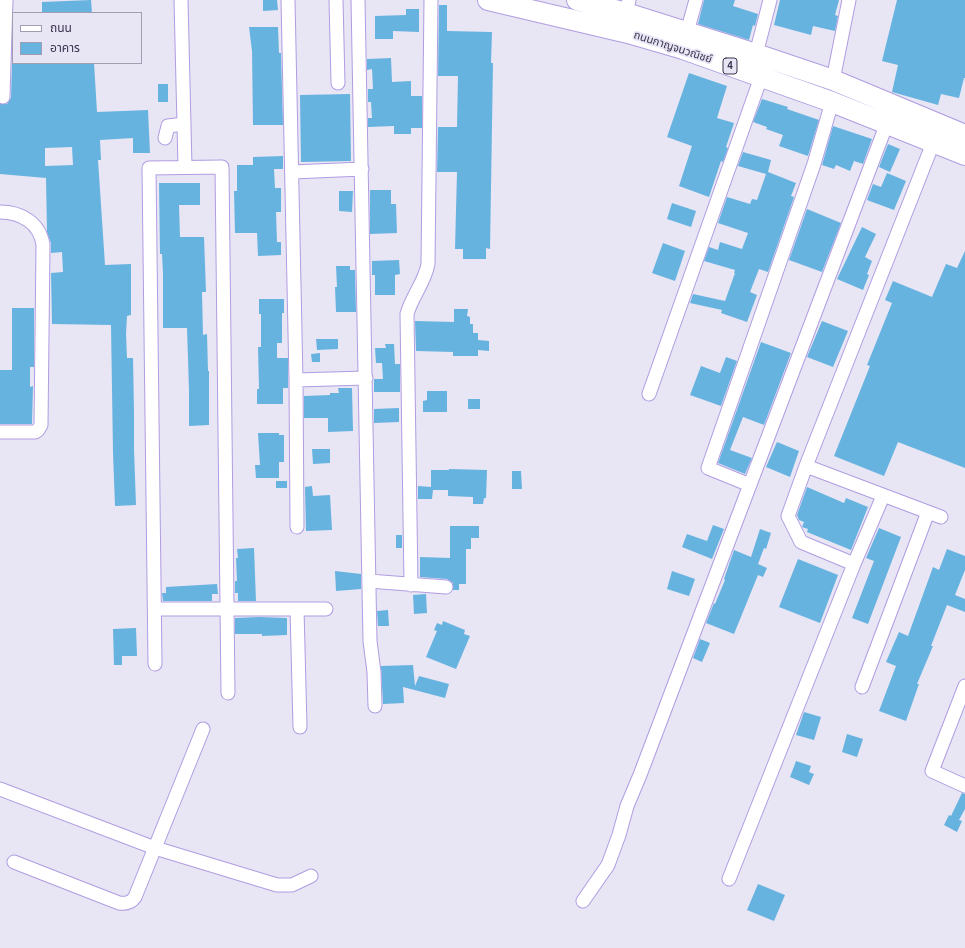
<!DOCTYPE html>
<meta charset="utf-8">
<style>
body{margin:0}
#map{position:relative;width:965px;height:948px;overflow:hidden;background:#e8e5f4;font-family:Ubuntu,"Noto Sans Thai",sans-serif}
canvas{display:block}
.legend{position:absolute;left:12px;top:12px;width:130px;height:52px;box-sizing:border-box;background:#e8e5f4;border:1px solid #a29db2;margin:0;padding:5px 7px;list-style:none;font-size:12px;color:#3a324e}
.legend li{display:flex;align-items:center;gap:8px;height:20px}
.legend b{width:20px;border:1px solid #a29db2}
</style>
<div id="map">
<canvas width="965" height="948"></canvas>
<ul class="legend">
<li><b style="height:5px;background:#fff"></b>ถนน</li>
<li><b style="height:11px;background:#67b3e0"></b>อาคาร</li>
</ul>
</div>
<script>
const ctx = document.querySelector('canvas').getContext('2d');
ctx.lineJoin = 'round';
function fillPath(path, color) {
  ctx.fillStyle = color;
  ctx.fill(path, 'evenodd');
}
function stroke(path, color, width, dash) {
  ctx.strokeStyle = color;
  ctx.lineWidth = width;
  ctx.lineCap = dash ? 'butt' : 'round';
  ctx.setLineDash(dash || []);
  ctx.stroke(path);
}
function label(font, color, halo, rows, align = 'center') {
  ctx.font = font + ' Ubuntu,"Noto Sans Thai",sans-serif';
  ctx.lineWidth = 3.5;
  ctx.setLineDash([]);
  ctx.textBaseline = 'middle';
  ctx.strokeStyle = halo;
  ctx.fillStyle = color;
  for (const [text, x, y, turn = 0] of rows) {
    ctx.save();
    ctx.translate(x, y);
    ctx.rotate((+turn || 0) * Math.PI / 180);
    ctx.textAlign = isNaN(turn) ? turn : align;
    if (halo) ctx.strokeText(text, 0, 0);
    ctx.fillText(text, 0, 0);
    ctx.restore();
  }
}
const building = new Path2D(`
 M91,0l1,13h-50v-11z
 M263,0h14l1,10 -15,1z
 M704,0h31l-2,6 25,8 -3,12 -2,-1 -4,15 -51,-16z
 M780,0h59l-4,15 3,1 -3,15 -22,-5 -2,9 -37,-10z
 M897,0h68v78h-1l-5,20 -18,-4 -3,11 -46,-13 6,-27 -16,-4z
 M439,5h8v26l45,1 -1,31h2l-3,186 -4,-1v11h-23v-10h-8l2,-77h-20l1,-45h19l1,-51h-20z
 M406,9h13v23l-26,-1v8h-18v-23l31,-1z
 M249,27h29l1,26h2l2,72h-30l-1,-74z
 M391,58l1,24 19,-1v15h11v32h-11v6h-17v-8l-26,1v-9h4l-1,-16h-3v-13h5l-1,-20 -5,1v-11z
 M12,63h82l3,49 51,-2 2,43h-17v-15l-33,2 1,20h-3l7,105 26,-1v51l-4,1 -1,18 1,24h6l1,53v38l2,56 -21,1 -2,-53 -2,-128 -59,-1 -1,-51 12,-1 -1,-20 -11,1v-10l-4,-11 -1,-54 -46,-4v-70h7l4,-6zM72,147l1,18 -28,1v-18z
 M689,73l38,13 -10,32 17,5 -8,24 2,1 -5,14 -2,-1 -12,36 -30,-11 13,-40 -25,-9z
 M158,84h10v18h-10z
 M350,94l1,67 -50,1 -1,-67z
 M762,99l26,8 -1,2 32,11 -11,36 -29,-10 4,-11 -17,-6 1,-2 -14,-5z
 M833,126l39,13 -9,25 -9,-3 -4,10 -14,-6 -2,4 -12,-4z
 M888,144l12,5 -10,23 -11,-5z
 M743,152l28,8 -3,12 28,11 -5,13 3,1 -2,6 -24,69 -9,-3 -9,23 7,3 -10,27 -26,-9 1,-3 -32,-7 3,-9 32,7 10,-28h-1l1,-3 -31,-9 5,-14 9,3 2,-8 22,7 6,-16 -30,-10 9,-26 23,7 2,-5 5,1 9,-26 -28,-8z
 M283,156v13h-9l1,19h6v24h-5l1,30h4v13l-23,1 -1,-23h-22l-1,-42h3v-26h16v-8z
 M887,173l19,8 -12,29 -27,-10 6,-16 8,3z
 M159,183h41v22h-21l1,32h24l2,55h-4l1,43 4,-1 1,37h1v54l-20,1v-36l-2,-62h-24v-54l-1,-20h-2z
 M370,190h21v14h5l1,29 -27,1z
 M339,191h14l-1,21 -13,-1z
 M672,203l24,8 -5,16 -24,-8z
 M807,209l34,14 -19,49 -33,-12z
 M862,227l14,7 -11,23 7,4 -5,13 2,1 -6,15 -26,-11z
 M663,243l22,8 -10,30 -23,-8z
 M965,251v217l-67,-26 -14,34 -50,-20 36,-90 -3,-1 25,-62 -7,-3 8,-19 39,16 14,-33 11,4z
 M399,260l1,14 -5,1v20h-20v-20h-3v-14z
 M336,266h14v4h5l1,42h-20l-1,-25h2z
 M259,299h25v14h-2v30h-5v15h11v30h-5v16h-26v-15h2l-1,-42h3v-33h-2z
 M12,308h22v59h-4v20l3,-1 -1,38h-32v-54h12z
 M454,309h14l-1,7 3,1v7h3v9h5v7l11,1v10l-11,-1v6h-25v-4l-37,-1 -1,-30 39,1z
 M822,321l26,10 -15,36 -26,-10z
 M316,339h22v10l-21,1z
 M761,342l30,11 -27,72 -21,-8 -13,33 22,8 -7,16 -27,-11z
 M385,344h9l1,20h5v28h-26v-13h9l-1,-16h-6l-1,-15h11z
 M320,353v9h-8l-1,-8z
 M726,357l11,4 -16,45 -31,-11 11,-29 19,7z
 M338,388h14l1,43 -25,1v-14h-24v-22l26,-1v-2h9z
 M427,391h20v21h-24v-11l4,-1z
 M468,399h12v10h-12z
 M399,408v14l-25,1v-14z
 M258,433h21v2h5v27h-5v16h-23l-1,-13h5z
 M777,442l22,9 -9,26 -24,-10z
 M312,449h18v14l-17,1z
 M449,469l38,1 -1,28h-2l-1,6h-10v-7l-25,-1v-6h-15l-1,9h-14v-13l13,1v-17h18z
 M512,471h9l1,18h-10z
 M276,481h11v7h-11z
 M312,486l1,10 17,-1 2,35 -26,1 -1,-44z
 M807,487l37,16 2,-5 22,9 -17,43 -44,-18 1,-3 -6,-2 2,-5 -5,-2 -2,-5z
 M713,525l11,4 -12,30 -30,-12 5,-13 20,7z
 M450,526h29v12h-8v11h-5v35h-7v6h-6v-7l-6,-4 -27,-2v-20l30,1z
 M879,528l22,9 -33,87 -16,-6 22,-57 -8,-3z
 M760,529l11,4 -5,16 -2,-1 -6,16 9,4 -4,9 -5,-2 -24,59 -28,-11 8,-20 1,1 10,-24 -1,-1 10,-29 17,7z
 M396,535h6v13h-6z
 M254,548l2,53h-18v-8h-3v-12h2l-1,-23h2l-1,-9z
 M947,549l18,7v14l-10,25 10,4v13l-18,-7 -16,41h2l-16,38h2l-13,37 -27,-10 17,-45 -10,-4 13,-30 9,4 25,-69 6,3z
 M798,559l40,16 -18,48 -41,-16z
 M335,571l26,3v15l-25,2z
 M672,571l23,8 -6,17 -22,-7z
 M217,584l1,10h-6v7h-49l-1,-8h4v-6z
 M426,594l1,19 -13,1 -1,-19z
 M388,610l1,16h-11l-1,-15z
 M259,617l28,1v17l-25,1v-2h-27v-16z
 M443,621l22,9 -1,4 6,2 -14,33 -30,-12 11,-26 -3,-1 3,-7 5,2z
 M136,628l1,28h-15v9h-8l-1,-36z
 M700,639l10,4 -8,19 -9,-4z
 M413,665l2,21 4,-10 30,8 -4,14 -42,-11 1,16 -21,1 -2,-38z
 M804,712l17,5 -7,23 -18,-5z
 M847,734l16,5 -6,18 -15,-5z
 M796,761l15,5 -2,6 5,2 -5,11 -19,-8z
 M962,793l3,1v15l-6,11 3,1 -5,11 -13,-7 5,-10 2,1z
 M758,884l27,11 -11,26 -27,-11z`);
const minor = new Path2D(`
 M181,0l4,167
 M288,0l8,380 1,147
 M336,0l2,83
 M358,0l12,641 4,31 1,34
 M626,13l3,-13
 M687,32l9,-32
 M756,54l14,-54
 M833,80l16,-80
 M3,97l3,-97
 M165,138l3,-12 16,-2
 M292,172l70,-3
 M0,212c21,0 40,11 43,33l-2,180 -3,5 -3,2h-35
 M296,380l70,-2
 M649,394l112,-317
 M806,466l135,51
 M750,485l-42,-17 106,-304 18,-62
 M854,564l-53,-22 -13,-26 18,-50 127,-323
 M369,581l77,6
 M411,585l-4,-271c5,-18 18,-32 21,-50l3,-264
 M155,609h171
 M297,609l3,118
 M155,664l-6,-496 73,-1 6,526
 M965,686l-33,85 33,15
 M862,687l66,-175
 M0,789l155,59 122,37h15l19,-9
 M14,862l105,41c7,1 12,0 16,-6l68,-168
 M729,879l125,-315 29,-68
 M583,901l25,-36 11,-30 8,-29 13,-31 247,-652`);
const highway = new Path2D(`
 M488,0l140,33 55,16 149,53 133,53
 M577,0l49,13 130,41 77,26 132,55`);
const shields = [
 [730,66,14]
];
const shieldNames = [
 ["4",730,66]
];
const streetNames = [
 ["ถนนกาญจนวณิชย์",673,47,18]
];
fillPath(building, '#67b3e0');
stroke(minor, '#b09de2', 15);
stroke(highway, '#b09de2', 22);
stroke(minor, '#fff', 13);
stroke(highway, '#fff', 20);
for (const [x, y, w] of shields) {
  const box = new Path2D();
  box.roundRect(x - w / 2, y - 8, w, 16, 3);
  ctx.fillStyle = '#e8e5f4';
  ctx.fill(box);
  stroke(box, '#3a324e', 1);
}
label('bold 10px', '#3a324e', null, shieldNames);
label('11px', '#3a324e', '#e8e5f4', streetNames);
</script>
